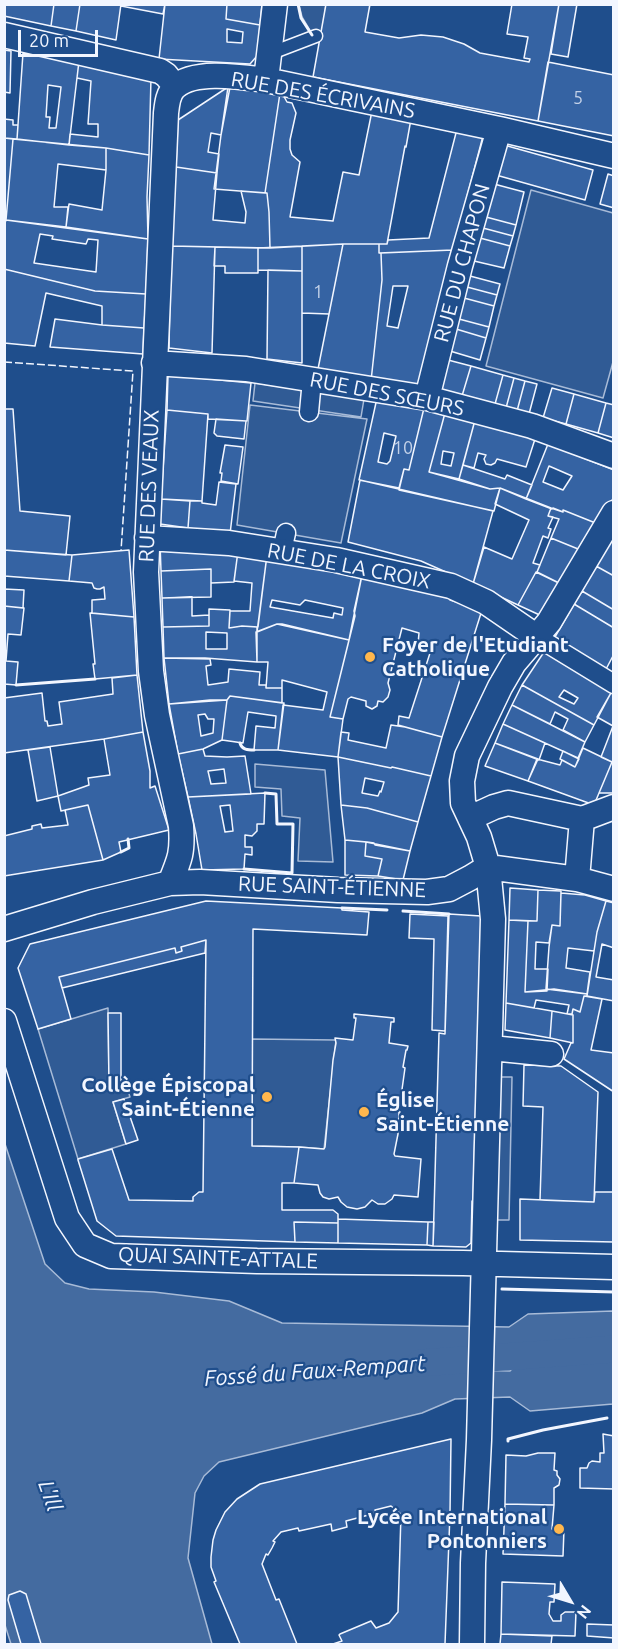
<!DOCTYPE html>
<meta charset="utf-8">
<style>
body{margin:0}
#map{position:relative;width:618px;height:1649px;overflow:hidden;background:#1f4e8c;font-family:Ubuntu,sans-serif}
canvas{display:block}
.frame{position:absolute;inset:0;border:6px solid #f2f6ff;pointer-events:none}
.north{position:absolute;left:540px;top:1571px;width:60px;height:60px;-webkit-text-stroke:4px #1f4e8c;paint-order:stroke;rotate:128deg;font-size:16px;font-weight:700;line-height:24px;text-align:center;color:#f2f6ff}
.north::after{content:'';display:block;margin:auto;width:21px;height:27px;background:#f2f6ff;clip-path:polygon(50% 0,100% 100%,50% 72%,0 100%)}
.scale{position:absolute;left:18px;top:30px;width:80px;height:27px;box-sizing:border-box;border:3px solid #f2f6ff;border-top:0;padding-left:8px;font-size:18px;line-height:21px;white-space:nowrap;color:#f2f6ff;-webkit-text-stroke:4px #1f4e8c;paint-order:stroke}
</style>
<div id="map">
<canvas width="618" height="1649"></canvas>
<div class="frame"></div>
<div class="north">N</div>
<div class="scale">20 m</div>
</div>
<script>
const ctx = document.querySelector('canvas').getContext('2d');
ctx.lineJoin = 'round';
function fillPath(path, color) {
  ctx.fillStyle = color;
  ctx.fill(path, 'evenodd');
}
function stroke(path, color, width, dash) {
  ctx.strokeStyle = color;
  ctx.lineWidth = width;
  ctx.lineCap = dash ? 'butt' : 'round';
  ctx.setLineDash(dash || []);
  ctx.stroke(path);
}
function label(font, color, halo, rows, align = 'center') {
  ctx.font = font + ' Ubuntu,sans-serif';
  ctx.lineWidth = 4.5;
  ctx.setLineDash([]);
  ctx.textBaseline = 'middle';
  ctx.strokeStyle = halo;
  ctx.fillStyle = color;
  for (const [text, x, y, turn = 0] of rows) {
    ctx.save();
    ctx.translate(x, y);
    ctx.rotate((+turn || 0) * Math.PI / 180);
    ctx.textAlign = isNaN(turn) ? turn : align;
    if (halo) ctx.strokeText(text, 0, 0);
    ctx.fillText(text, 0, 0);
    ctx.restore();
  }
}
const built = new Path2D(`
 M299,5h27l-4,30 -10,-1 -10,-17z
 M531,190l82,23v149l-10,36 -117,-32z
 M255,383l109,16 -3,18 -108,-16z
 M250,405l117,14 -26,124 -104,-18z
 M255,764l70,6 8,92 -35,-1 2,-43 -18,-2 -1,-27 -26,-2z
 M108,1008l1,77h17l4,12 -17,5 13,42 -48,15 -40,-130z
 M252,1039l84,1 -12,109 -25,-2 -47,-1z
 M495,1077h17l-3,143h-17z`);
const water = new Path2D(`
 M4,1141l41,123 20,19 24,6 65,3 75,9 53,22 227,4 19,-13 85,-3v93l-83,7 -20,-14 -55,2 -33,14 -203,49 -15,14 -9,17 -7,65 24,86h-201l-7,-22zM463,1354h47l7,7 -1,3 -6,7 -48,-1 -6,-6 1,-5z`);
const canal = new Path2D(`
 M420,1363l194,-14`);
const building = new Path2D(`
 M4,4h50l-3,22 -47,-10z
 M54,4h26l-4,27 -25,-5z
 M80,4h41l-5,36 -40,-9z
 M121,4h44l-2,10 -42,-8z
 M165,4h62l-1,15 34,6 -3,31 -7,8 -91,-5zM227,29l16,3 -1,11 -15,-1z
 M227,4h35l-2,21 -34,-6z
 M326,4h44l-5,28 34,6 22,-3 22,2 21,7 16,9 49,9 1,-3 -6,-1 4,-21 -21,-3 5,-30h47l-21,117 -225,-44z
 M559,4h18l-9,53 -17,-3z
 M4,50l7,1 -1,42 -6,-1z
 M23,53l56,8 -10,84 -52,-6zM48,85l13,2 -5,41h-7l1,-11h-4z
 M79,61l72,17 -2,77 -43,-7 -37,-3 1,-11 28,3v-13h-10l3,-43 -14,-3z
 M548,62l66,13v61l-76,-15z
 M228,87l-7,48 -10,-2 -3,19 11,2 -2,19 -41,-6 2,-47z
 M230,87l50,6 -15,100 -51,-4 7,-54z
 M280,93h2l5,9 5,1 4,10 -6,27v9l2,6 8,7 -10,55 43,4 10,-49 16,3 13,-64 39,8 -5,28 -1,-1 -18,98h-44l-73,4 -1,-36 -2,-19h-2z
 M4,119l9,1v5h5l-1,14 -13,-1z
 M457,129l26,7 -30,114 -74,3v-9h8l1,-4 41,-2z
 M4,138l9,1 -7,81h-2z
 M13,139l93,9v22l-48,-6 -4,43h14l-2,20 -60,-7z
 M504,145l89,25 -8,30 -89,-25z
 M106,148l43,7 -2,42 1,42 -82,-12 3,-23 33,6 4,-40z
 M176,167l41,6 -4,47 32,3 1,-11 -5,-21 26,2 2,19 1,36 -99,-2z
 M608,174l6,2v32l-14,-4z
 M494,184l30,8 -8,33 -30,-8z
 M486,217l30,8 -3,11 -30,-8z
 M6,220l142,19 -2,55 -51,-3 -91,-22v-43zM40,234l13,2 -1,3 34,5 2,-5 10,1 -2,32 -62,-9z
 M483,228l30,8 -3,10 -30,-8z
 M480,238l30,8 -6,22 -30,-7z
 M343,244h36v9h2l1,27 -11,101 -19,-2 -5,-6 -14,-2 -16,3z
 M343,244l-14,70 -27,-1v-67z
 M171,246l44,1 -3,106 -43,-5z
 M302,246v25l-44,-1v-22z
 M215,247l43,1v25h-33v-7h-11z
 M453,250l-34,135 -48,-4 11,-101 -1,-27zM393,286h15l-10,42 -11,-2z
 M4,269l91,22 51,3 -2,34 -42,-3v-19l-56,-13 -11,53 -31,-3z
 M268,270l34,1v92l-35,-4z
 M470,276l30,8 -3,11 -30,-8z
 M467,287l30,8 -3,11 -30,-8z
 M464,298l30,8 -5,21 -30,-8z
 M55,319l47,6 42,3 -1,26 -93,-7z
 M459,319l30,8 -3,11 -30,-9z
 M456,329l30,9 -6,22 -30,-9z
 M448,360l23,6 -9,30 -22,-6z
 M471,366l32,9 -8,29 -33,-8z
 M168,375l83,8 -4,38 -39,-2v-5l-41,-4z
 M503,375l11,3 -8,30 -11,-4z
 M514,378l11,3 -8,30 -11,-3z
 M525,381l12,3 -8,30 -12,-3z
 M552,388l22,6 -8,30 -23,-6z
 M574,394l32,9 -8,30 -32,-9z
 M377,398l47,10 -15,62 -5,-1 -5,19 -40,-8zM384,433l12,3 -6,25 -3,3 -9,-2z
 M606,403l8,2v33l-16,-5z
 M424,408l21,5 -16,59 61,17 10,-1 -6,23 -95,-21 5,-21 5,1z
 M4,409h9l7,102 50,5 -4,39 -62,-5z
 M167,410l41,4 -6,87 -41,-2z
 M445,413l30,7 -16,59 -30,-7zM443,451l11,2 -3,13 -10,-2z
 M216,419l30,2 -2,18 -27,-3 -3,-3z
 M475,420l60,19 -9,28 -29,-8 -2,4 -4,2 -5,-1 -2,-5 2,-4 -8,-2 -4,15 -11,-3z
 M548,444l66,26v27l-16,27 -35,-14v2l-10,-4 -1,1 -26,-10zM549,466l23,10 -9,14 -20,-8z
 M225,445l18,2 -5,37 -17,-3 1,-8h-2z
 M463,465l42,14 2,-4 25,10 -6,14 -26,-11 -10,1 -31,-10z
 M360,480l133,31 -20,73 -52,-23 -73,-19z
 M219,482l17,2 -6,50 -42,-6 2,-27h12v2l14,2z
 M500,488l51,20 -3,8 5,1 -5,11 3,1 -3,9 -5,-2 -10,27 7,2 -3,7h-1l-18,33 -45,-21 11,-37 28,12 17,-39 -34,-16z
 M161,499l29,2 -2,27 -28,-4z
 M551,508l12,4v-2l35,14 -15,27 -32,-13 8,-19 -11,-3z
 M551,538l32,13 -20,34 -26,-13z
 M611,541l3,1v34l-18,-10z
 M160,543l78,8 -4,31 -23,1v-14l-50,2z
 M4,550l68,5 -3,26 -65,-5z
 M129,550l5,67 -42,-4v-13l13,-1 -1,-12 -4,2h-3l-3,-1 -2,-5 -23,-2 3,-26z
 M238,551l29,4 -9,72 -16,-1 -13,2 1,-17h20l2,-28 -18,-2z
 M267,555l95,20 -13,65 -67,-16h-5l-20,8zM272,600l28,5 5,-5 38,8 -1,7 -8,-2 -1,5 -63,-11z
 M596,566l18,10v34l-32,-19z
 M211,569v28l-49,1 -1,-27z
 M536,572l27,13 -19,32 -26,-12z
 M362,575l87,23 1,2 32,10 -40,127 -44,-12 1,-9 10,2 22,-68 -7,-1 -6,-5 1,-11 -17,-5 -14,55 2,7 -2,7 -5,5 -5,-1 -1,5 -5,3 -6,-3v-5l-15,-4 -3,2 -5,20 -13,-2 25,-101 -1,-5z
 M4,589l20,1 -1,18 -19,-2z
 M582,591l32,19v18l-40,-24z
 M192,597v19l17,-1v11l-46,1 -1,-29z
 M574,604l40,24v26l-10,19 -52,-31z
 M4,606l20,2 -3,27 -13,-1 -2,27 12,1 -2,23 -12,-1z
 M209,609l21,1 -1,18 13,-2 15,1v35l-52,-4h-41l-1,-31 46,-1zM206,632l21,1v16h-21z
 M90,613l44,4 3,58 -42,4 -2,-15h2z
 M277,624l72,16 -19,77 13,2 -5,38 -60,-7 5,-45 40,5 4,-18 -45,-12v8h-16l2,-26h-11l-1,-30z
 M546,649l66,42 -18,34 -72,-40zM564,690l14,8 -4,6 -15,-7z
 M164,658l46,1 1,6 -5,1 2,19 20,-3 1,-13 31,3 -1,13h7v3h16v15l-52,-7 -3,4 -58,4z
 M137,675l6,57 -39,7 -100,14v-55l38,-5 3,28h2l1,5 14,-2 -3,-22 54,-8 -1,-16z
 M522,685l72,40 -9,17 -22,-12 5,-11 -13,-7 -5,12 -38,-19z
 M612,691l2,1v66l-2,4 -11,-5 12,-31 -16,-9z
 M230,696l54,7 -6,47h-24l2,-24 19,2 1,-12 -28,-4 -5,31 -21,-3 5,-40z
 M210,700h17l-5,40 -19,9 -25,5 -9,-50zM205,714l3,5h6l-1,14 -12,3 -3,-21z
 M512,705l73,37 -7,16 -75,-34z
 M503,724l42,19 -6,17 -44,-17z
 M391,725l14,2 37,10 -11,39 -39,-9 -1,1 -53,-11 3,-25 8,1 -1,7 38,8z
 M143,732l7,39v17l5,-2 14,44 -50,12 2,10 -18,8 -15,-55 -27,6 -3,-15 31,-11 -1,-7 22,-3 -6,-36z
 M495,743l43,16 -10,22 -43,-15z
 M50,747l8,49 -21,5 -9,-51z
 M583,748l29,14 -18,43 -66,-24 9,-22 23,6 2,-5 13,7z
 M203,749l2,7 22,1 18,-1 6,38 -63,3 -10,-43zM224,769l2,14 -15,1 -3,-13z
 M563,751l16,8 -4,8 -15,-8z
 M338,757l53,11 1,-1 39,9 -13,46 -51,-14 -26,-3zM365,778l19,4 -3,10 -1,-1 -2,5 -16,-3z
 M614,758v35h-15l13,-31z
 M265,793l-1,31h-7v7l-5,5 -7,-1v12h7v8l-7,-1 -1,15 -42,1 -6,-36 -8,-37zM230,805l3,26 -8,1 -5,-26z
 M88,805l15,55 -99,16v-40l28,-7v-3l9,-2 1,4 26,-3 -3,-15z
 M341,805l26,3 51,14 -8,29 -35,-6 -1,-2 -7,-1 -22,-2z
 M345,840l21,2 -1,14 17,3 -4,17 -33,-1z
 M366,842l44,9 -7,29 -25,-4 4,-17 -17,-3z
 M510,888l28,2 -1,31 -28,-1z
 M538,890l23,1 -1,35 -8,-1 -3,18 -13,-1 -1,27h13l-1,22 -22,1 3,-71h9z
 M561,893l24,2 21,6 -9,31 -3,19 -26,-3 -2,20 24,4 -3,22 -41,-5 3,-42 3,-22 8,1z
 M206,901l136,7v2l27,2 -2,23 -114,-6 -1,217 47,1 -5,36h-12v27h51l5,4v9l-44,-1 1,20 -179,-6 -19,-15 -19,-61v-1l34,-10 17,51 64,1v-4l6,-5h4l3,-252 -25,7 1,4 -6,2 -1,-5 -116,29 12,42 -33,10 -20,-61 12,-24z
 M606,901l8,2v45l-12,-4 -6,33 18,3v21l-27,-5 10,-64z
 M410,914l38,2 -3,115 -13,-1 2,-91 -25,-1z
 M449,914l32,2 -8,285h-1l-1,42 -5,4 -33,-1 6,-213 6,1z
 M509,920l19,1 -3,71 29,-3 33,5v2h-3l-4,16 -7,-3 -1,5h-5l2,-9 -33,-5 -2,8 -28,-5z
 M206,940l-1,13 -143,35 -3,-11 116,-29 1,5 6,-2 -1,-4z
 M584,996l18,3 -11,51 23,3v39l-50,-33 7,-16h2v-28l-1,-1 1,-5 7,3z
 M506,1003l46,8 -2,27 -45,-8z
 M552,1011l21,4v28l-23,-5z
 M108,1013h13v72h-12z
 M354,1014l40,4v4h-3l-2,21 19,3 -1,4h-1l-3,17 2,1 -6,43 1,1h-1l-1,22 -4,20 1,2 26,3 -3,38 -24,-2 -2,4 -7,5h-7l-6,-4 -7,7 -8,2 -10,-2 -6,-5 -3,-5 -9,2 -6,-2 -3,-4 -2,-8 -24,-2 5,-36 25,2 1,-2 8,-87 3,-17 -1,-5 18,2 3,-22h-2z
 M524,1065l37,1 37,26 -4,110 -54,-2 3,-93 -20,-1z
 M124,1099l14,41 -12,4 -13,-42z
 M595,1192h19v50l-94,-2v-41l74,3z
 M338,1219l90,3 -1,23 -89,-2z
 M294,1222l44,1v20l-43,-1z
 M428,1222h6l-1,24 -6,-1z
 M603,1434l11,2v53l-34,-1v-20h7l2,-5 3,-2 8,1v-9h4z
 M451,1439l-1,74 -5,131h-112l9,-3 -3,-6 1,-1 31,-13 5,7 13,-5 9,-11 3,-98 -10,-8 -16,4 1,3 -30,8 1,6 -15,4 -1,-7 -32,7 -1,-3 -17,4 -8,9 2,1 -3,6 -4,7 -2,-1 -4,10 14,36 3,-1 18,45h-57l-26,-62 2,-1 -5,-14v-10l2,-17 3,-10 9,-18 12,-13 23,-15z
 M538,1453h17l-1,17 3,1v4l3,4 -1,6 -5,3v17l-49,-1 1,-49 20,1z
 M505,1504l49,1 -2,24h12l-1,27 -60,-2z
 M502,1582l53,2 -1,18h-4l-1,12 4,7h8v-6l4,-3h11l-1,24 -74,-2z
 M20,1591l6,3 15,50h-20l-13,-44 1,-5z
 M587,1624l27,1v13l-27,-2z
 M501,1634l51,2 -1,8h-51z`);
const service = new Path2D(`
 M269,54l47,-18`);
const pedestrian = new Path2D(`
 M309,412l3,-32
 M282,551l4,-18
 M537,637l77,47`);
const minor = new Path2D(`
 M4,35l156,36 6,4 9,11
 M266,80l9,-76
 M154,363l92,6 181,29 105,28 82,30
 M427,398l33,-132 39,-137
 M147,538l82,5 107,17 115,26 35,16 51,35
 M470,818l24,-11 14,-4 74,16 32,-12
 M488,867l89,12 37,10
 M577,879l5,-60
 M170,883c10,-24 13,-31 11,-57l-24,-111 -6,-44 -5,-99 20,-459c1,-9 2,-20 9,-26 19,-18 67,-10 91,-7l233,49 115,27
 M4,929l89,-27 77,-19 30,-1 138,8 89,2 22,-3 21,-11 18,-11
 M4,1021l63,197 18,27 26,11 146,5 206,2 151,4
 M491,1048l60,6
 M472,1644l1,-81 6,-123 14,-521 -5,-52 -9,-30 -16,-34 -1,-22 5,-25 33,-69 14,-24 35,-41 65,-109`);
const fence = new Path2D(`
 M4,362l129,9 -12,180`);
const wall = new Path2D(`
 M298,4l3,14 11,17
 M16,685l79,-6
 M240,743c2,7 8,7 14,7
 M121,852l8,-4 -1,-9
 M244,869l48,4 1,-49h-16l-1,-30 -11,-1
 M342,908l45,2
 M403,911l46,3
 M502,1289l112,3
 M508,1441v-2l35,-9 64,-12`);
const markers = [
 [370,657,6,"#ffb74d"],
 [267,1097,6,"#ffb74d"],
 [364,1112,6,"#ffb74d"],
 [559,1529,6,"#ffb74d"]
];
const numberNames = [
 ["5",578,98],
 ["1",318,292],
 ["10",403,448]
];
const streetNames = [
 ["RUE DES ÉCRIVAINS",323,95,10],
 ["RUE DU CHAPON",462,263,-75],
 ["RUE DES SŒURS",387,394,11],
 ["RUE DES VEAUX",149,486,-88],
 ["RUE DE LA CROIX",349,566,11],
 ["RUE SAINT-ÉTIENNE",332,887,2],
 ["QUAI SAINTE-ATTALE",218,1258,2]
];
const poiNames = [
 ["Foyer de l'Etudiant",382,645],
 ["Catholique",382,669],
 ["Collège Épiscopal",255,1085,"right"],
 ["Saint-Étienne",255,1109,"right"],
 ["Église",376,1100],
 ["Saint-Étienne",376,1124],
 ["Lycée International",547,1517,"right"],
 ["Pontonniers",547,1541,"right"]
];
const waterNames = [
 ["Fossé du Faux-Rempart",315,1371,-4],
 ["L'Ill",50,1496,71]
];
fillPath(built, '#305b95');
stroke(built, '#a8bbd7', 1.5);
fillPath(water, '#446ba0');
stroke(water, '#a8bbd7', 1.5);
stroke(canal, '#446ba0', 27);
fillPath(building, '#3563a3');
stroke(building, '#f2f6ff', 1.5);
stroke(service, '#f2f6ff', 15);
stroke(pedestrian, '#f2f6ff', 21);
stroke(minor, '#f2f6ff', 27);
stroke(service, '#1f4e8c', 12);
stroke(pedestrian, '#1f4e8c', 18);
stroke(minor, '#1f4e8c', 24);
stroke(fence, '#f2f6ff', 1.5, [8, 3]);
stroke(wall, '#f2f6ff', 3);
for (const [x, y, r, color] of markers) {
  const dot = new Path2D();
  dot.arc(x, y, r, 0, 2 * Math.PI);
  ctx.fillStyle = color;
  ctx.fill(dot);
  stroke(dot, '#1f4e8c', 2);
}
label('18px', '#c3d1e8', null, numberNames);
label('21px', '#f2f6ff', '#1f4e8c', streetNames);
label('bold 21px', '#f2f6ff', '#1f4e8c', poiNames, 'left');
label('italic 22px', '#f2f6ff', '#1f4e8c', waterNames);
</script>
